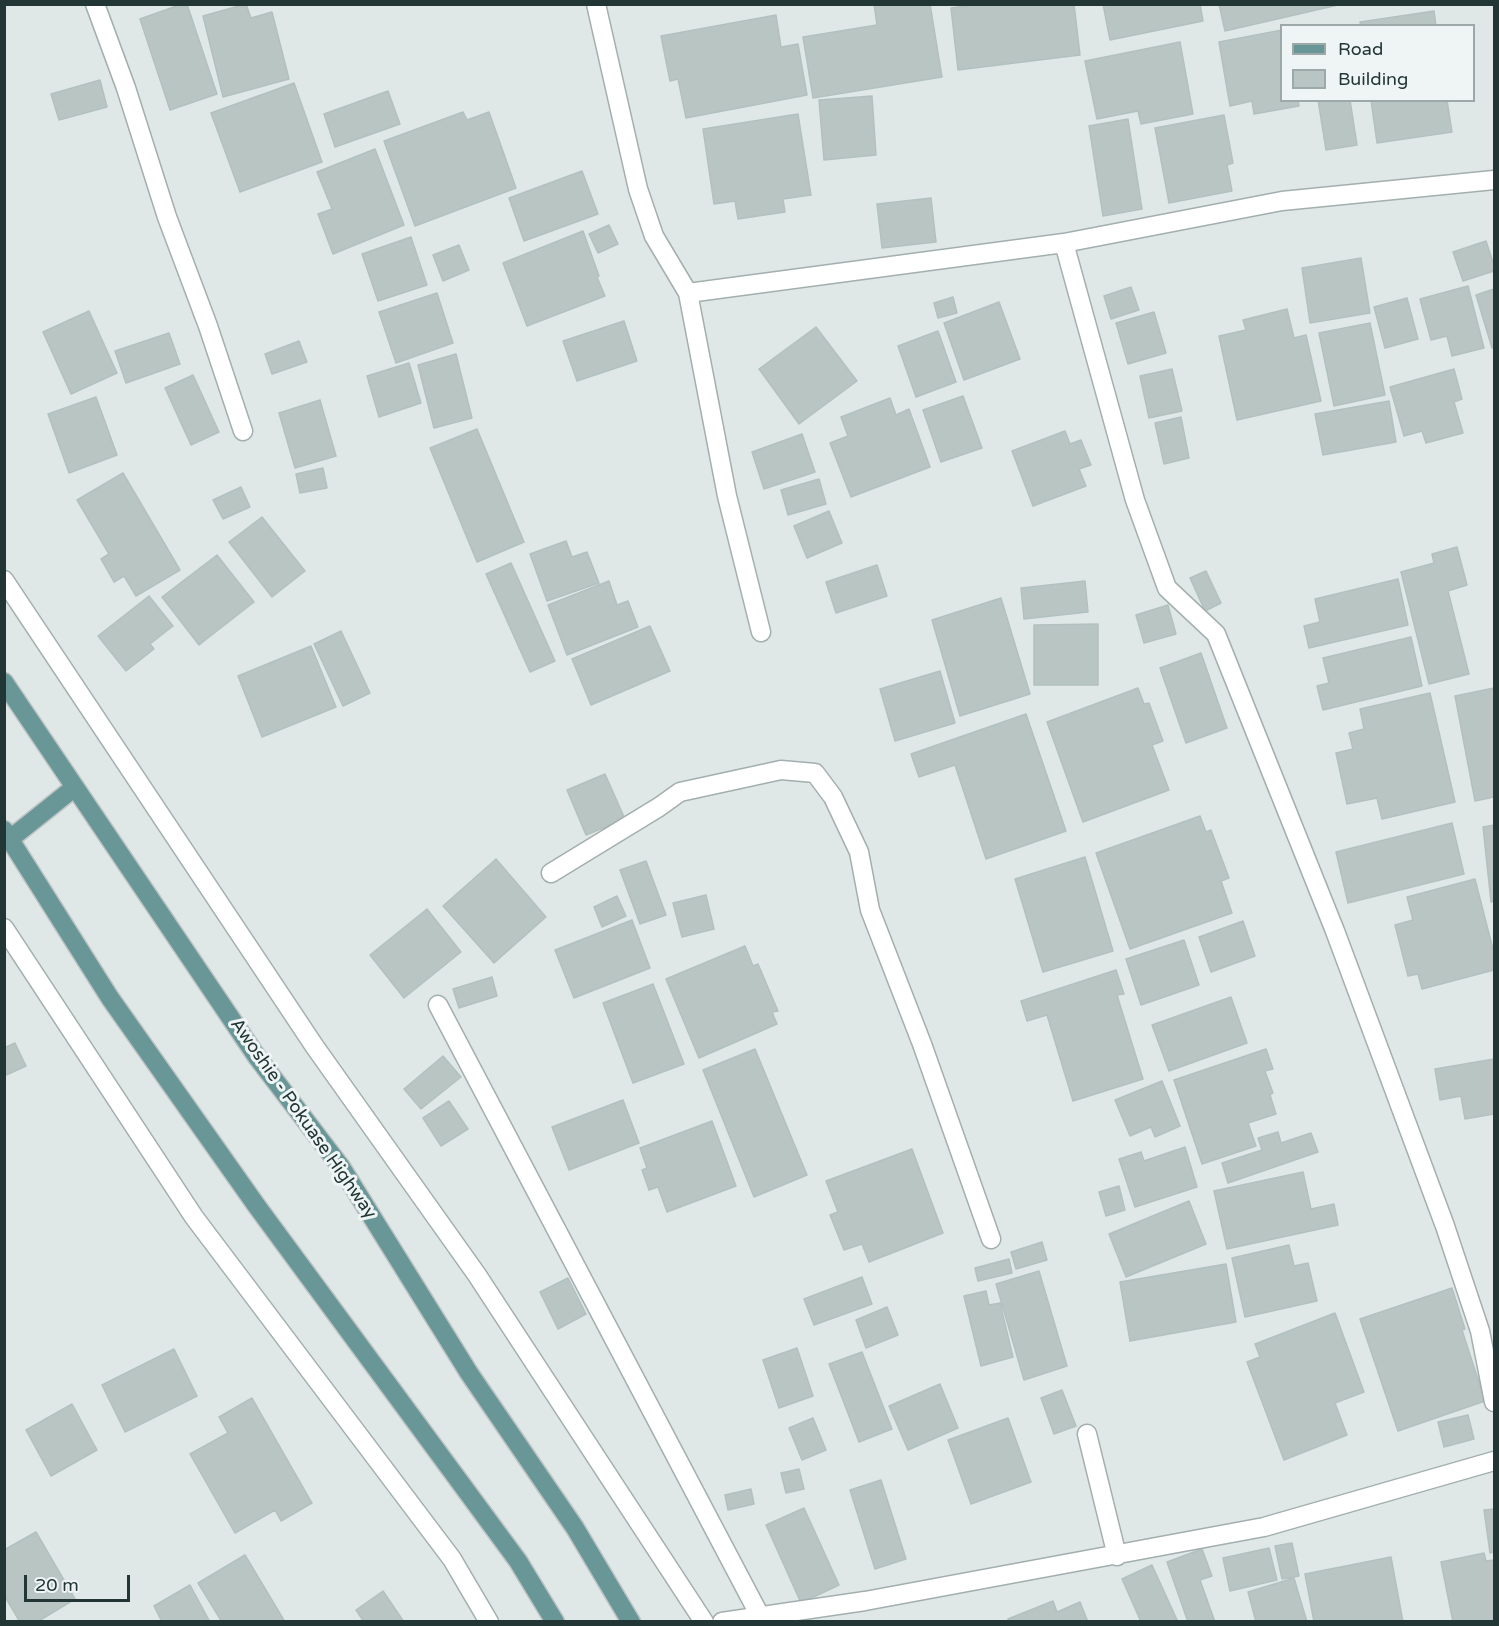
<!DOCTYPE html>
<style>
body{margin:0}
#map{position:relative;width:1499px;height:1626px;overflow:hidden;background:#dfe8e7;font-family:"Varela Round",sans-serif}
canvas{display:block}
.frame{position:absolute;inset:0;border:6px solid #223636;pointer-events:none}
.legend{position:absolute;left:1280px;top:24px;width:195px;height:78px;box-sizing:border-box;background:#eff5f4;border:2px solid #9da9a8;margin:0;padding:8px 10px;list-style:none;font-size:18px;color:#223636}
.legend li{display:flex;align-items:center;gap:12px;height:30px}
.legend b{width:30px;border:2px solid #9da9a8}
.scale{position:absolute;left:24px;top:1575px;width:106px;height:27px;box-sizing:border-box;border:3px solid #223636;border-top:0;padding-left:8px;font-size:18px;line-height:21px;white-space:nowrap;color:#223636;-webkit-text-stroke:4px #eff5f4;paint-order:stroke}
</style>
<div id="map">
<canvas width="1499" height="1626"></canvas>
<div class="frame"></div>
<ul class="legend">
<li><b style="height:8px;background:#699798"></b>Road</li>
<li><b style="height:16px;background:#b8c5c3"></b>Building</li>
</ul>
<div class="scale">20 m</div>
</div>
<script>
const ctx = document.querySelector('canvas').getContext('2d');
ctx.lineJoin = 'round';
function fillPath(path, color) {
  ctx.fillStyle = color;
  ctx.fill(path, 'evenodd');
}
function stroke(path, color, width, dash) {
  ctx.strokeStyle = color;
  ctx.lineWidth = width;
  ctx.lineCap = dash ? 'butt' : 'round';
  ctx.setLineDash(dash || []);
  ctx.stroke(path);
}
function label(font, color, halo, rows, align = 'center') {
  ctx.font = font + ' "Varela Round",sans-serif';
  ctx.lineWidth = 6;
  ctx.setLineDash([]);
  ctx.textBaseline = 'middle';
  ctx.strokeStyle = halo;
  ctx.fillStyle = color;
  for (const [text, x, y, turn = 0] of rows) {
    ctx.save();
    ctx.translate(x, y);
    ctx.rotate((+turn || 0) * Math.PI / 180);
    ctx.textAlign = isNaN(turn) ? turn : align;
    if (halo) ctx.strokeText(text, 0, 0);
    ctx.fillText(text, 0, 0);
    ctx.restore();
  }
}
const building = new Path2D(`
 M182,4h5l30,90 -47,16 -30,-91z
 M246,4l5,14 21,-6 17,67 -66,18 -20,-81z
 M874,4h56l12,73 -129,21 -10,-61 74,-12z
 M981,4h93l6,51 -122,15 -7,-62z
 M1103,4h97l3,17 -93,19z
 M1219,4h119v1l-113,26z
 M1434,11l2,15h-75l-1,-4z
 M776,15l5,32 17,-3 9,51 -121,23 -8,-39 -8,2 -9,-45z
 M1282,30v70h16l1,6 -45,8 -2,-13 -22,5 -11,-64z
 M1180,42l13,72 -52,10 -3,-13 -41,8 -12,-58z
 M100,80l7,27 -48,13 -8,-26z
 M294,83l28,79 -82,30 -29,-79z
 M388,91l12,33 -65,23 -11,-33z
 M872,96l4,59 -52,5 -5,-60z
 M1318,100h32l7,45 -31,5z
 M1371,100h76l5,32 -75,11z
 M463,112l4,8 22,-8 27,76 -101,38 -31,-85z
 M798,114l13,81 -28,4 2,13 -47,7 -3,-18 -21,3 -11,-75z
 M1224,115l9,48 -6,2 5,26 -63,12 -14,-75z
 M1128,119l14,90 -39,7 -14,-90z
 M375,149l29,76 -71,29 -15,-40 14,-5 -15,-37z
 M582,171l16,43 -74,27 -15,-43z
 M931,198l5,44 -54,6 -5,-44z
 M609,225l9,19 -20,9 -9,-19z
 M583,231l16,45 -2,1 8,19 -78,30 -24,-63z
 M411,237l16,48 -49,16 -16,-47z
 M1486,241l8,24v6l-31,10 -10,-29z
 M459,245l10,25 -26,11 -10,-26z
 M1361,258l9,55 -60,10 -8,-55z
 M1468,286l16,62 -32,8 -5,-20 -16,4 -11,-41z
 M1131,287l8,23 -28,9 -7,-23z
 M1494,289v58l-2,1 -16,-53z
 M437,293l16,50 -57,20 -17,-51z
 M953,297l4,16 -19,5 -4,-15z
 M1407,298l11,41 -33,9 -11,-41z
 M999,302l21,57 -56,21 -20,-57z
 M1287,309l7,29 12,-3 15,66 -84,19 -18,-84 27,-6 -3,-10z
 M89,311l28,62 -46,21 -28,-62z
 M1154,312l12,41 -38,11 -12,-41z
 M624,321l13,40 -60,20 -14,-40z
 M1370,323l15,72 -51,11 -15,-73z
 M816,327l41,54 -58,43 -40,-55z
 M938,331l18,51 -40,15 -18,-51z
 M169,333l11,31 -54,19 -11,-32z
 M299,341l8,21 -35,12 -7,-20z
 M456,354l16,64 -38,10 -16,-63z
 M409,363l12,40 -42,14 -12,-41z
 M1172,369l10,42 -33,7 -9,-42z
 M1454,369l8,30 -8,3 9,31 -37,10 -4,-12 -18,5 -14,-49z
 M193,375l26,57 -28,13 -26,-57z
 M963,396l19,52 -41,14 -18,-52z
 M96,397l21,58 -48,18 -21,-59z
 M890,398l6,17 13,-6 21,58 -79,30 -21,-54 18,-7 -7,-19z
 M320,400l16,56 -41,12 -16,-55z
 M1389,401l7,41 -73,13 -8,-41z
 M1181,417l8,41 -25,6 -9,-41z
 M477,429l47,113 -47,20 -47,-114z
 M1065,431l5,13 11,-4 10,25 -12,4 7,17 -53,20 -21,-55z
 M802,434l13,38 -51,17 -12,-37z
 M323,468l4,20 -27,5 -4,-19z
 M123,473l57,97 -44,26 -12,-20 -10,6 -13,-23 8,-5 -32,-54z
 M819,479l7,25 -38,11 -7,-25z
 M241,487l9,20 -27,12 -10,-19z
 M829,511l13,32 -35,15 -13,-32z
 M262,517l43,54 -33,26 -43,-55z
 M566,541l6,16 15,-5 12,31 -52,18 -17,-47z
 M1457,547l10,38 -19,6 21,83 -40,10 -28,-112 33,-9 -2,-9z
 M217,555l37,47 -55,43 -37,-48z
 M511,563l44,98 -25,11 -44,-98z
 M877,565l10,31 -51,17 -10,-31z
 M1206,571l15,32 -16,8 -15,-33z
 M1398,579l10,46 -99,23 -5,-22 16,-4 -5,-23z
 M609,581l8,24 11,-4 10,26 -71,28 -19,-50z
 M1085,581l3,31 -64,7 -3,-31z
 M149,596l24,30 -23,18 4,5 -28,22 -28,-35z
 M1001,598l29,96 -70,22 -28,-96z
 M1168,605l8,29 -32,9 -8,-28z
 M1098,624v61h-64v-60z
 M650,626l20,45 -79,34 -19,-46z
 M341,631l29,62 -27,13 -29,-62z
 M1411,637l11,49 -99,24 -6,-24 12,-3 -6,-25z
 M311,646l25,61 -74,30 -24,-61z
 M1201,653l26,75 -41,15 -26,-75z
 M940,671l15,52 -60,18 -15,-52z
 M1138,688l6,16 5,-1 14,38 -11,4 17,45 -86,32 -36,-100z
 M1494,688v109l-19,4 -20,-105z
 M1430,693l25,109 -73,17 -5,-21 -30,6 -11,-51 17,-4 -4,-16 15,-4 -4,-20z
 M1026,714l40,117 -80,28 -31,-94 -36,12 -8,-23z
 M605,774l20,45 -39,16 -19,-45z
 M1200,816l6,16 5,-2 18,48 -8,3 11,32 -102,36 -34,-96z
 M1452,823l12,51 -116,29 -12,-51z
 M1494,825v76l-3,1 -8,-75z
 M1085,857l28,94 -70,21 -28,-93z
 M496,859l50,58 -52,46 -51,-57z
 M646,861l20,54 -26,9 -20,-54z
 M1475,879l19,74v17l-72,19 -4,-15 -10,2 -13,-51 18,-5 -6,-23z
 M706,895l8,34 -32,8 -9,-34z
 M617,896l9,20 -24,11 -8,-20z
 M427,909l34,43 -57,46 -34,-43z
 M632,920l18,48 -76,30 -19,-48z
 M1243,921l12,35 -44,16 -12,-35z
 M1184,940l15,45 -58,20 -15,-46z
 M745,946l8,20 5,-2 20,47 -6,1 5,12 -78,34 -33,-79z
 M1116,970l8,24 -7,1 26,84 -70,22 -26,-86 -20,6 -6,-20z
 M492,977l5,19 -38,12 -6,-19z
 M653,984l31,80 -51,19 -30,-80z
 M1231,997l16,46 -78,28 -17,-46z
 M15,1043l11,23 -22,10v-28z
 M755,1049l52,126 -53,22 -51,-127z
 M1266,1049l7,20 -8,2 8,22 -3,2 6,19 -28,9 8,23 -54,18 -28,-84z
 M443,1056l18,21 -40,32 -17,-20z
 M1494,1059v55l-29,5 -4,-23 -21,4 -5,-31z
 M1162,1081l18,45 -25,11 -4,-10 -21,9 -15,-36z
 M623,1100l16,43 -70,27 -17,-43z
 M449,1101l19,28 -27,17 -18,-28z
 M712,1121l24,65 -69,26 -9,-25 -9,3 -7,-20 5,-2 -7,-20z
 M1278,1132l3,11 30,-10 7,19 -90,31 -6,-20 40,-13 -4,-12z
 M1185,1147l12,40 -62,20 -16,-48 22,-7 3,9z
 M912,1149l31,84 -74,29 -7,-18 -18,6 -14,-35 8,-3 -12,-31z
 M1303,1172l8,37 23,-5 4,21 -111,24 -13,-58z
 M1119,1186l6,24 -19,6 -7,-24z
 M1189,1201l17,43 -80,33 -17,-43z
 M1042,1242l5,18 -31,9 -5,-17z
 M1289,1245l5,21 14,-3 9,38 -72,16 -13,-59z
 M1009,1259l3,14 -34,8 -3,-13z
 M1226,1264l10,58 -106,19 -10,-59z
 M1039,1271l28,95 -43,14 -28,-96z
 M862,1277l10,27 -58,21 -10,-26z
 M568,1278l18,36 -28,15 -18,-37z
 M1452,1288l13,41 -3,1 23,71 -87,30 -38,-112z
 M986,1291l3,14 11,-2 13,54 -32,9 -17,-70z
 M887,1307l11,28 -32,13 -10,-28z
 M1335,1313l29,79 -29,11 12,32 -63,25 -37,-98 13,-5 -5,-13z
 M797,1348l16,48 -34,12 -16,-48z
 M174,1349l23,47 -72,36 -23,-47z
 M862,1352l30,77 -33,13 -30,-78z
 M940,1384l18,44 -50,22 -19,-44z
 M1062,1390l14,36 -22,8 -13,-36z
 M252,1398l60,105 -31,18 -6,-11 -40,23 -45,-79 38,-21 -9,-16z
 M72,1404l25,46 -46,26 -25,-46z
 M1468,1415l6,24 -30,8 -6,-25z
 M813,1418l13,32 -24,10 -13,-32z
 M1008,1418l23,64 -60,22 -23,-64z
 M799,1469l5,20 -18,4 -5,-20z
 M881,1480l25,79 -31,10 -25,-79z
 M751,1489l3,15 -26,6 -3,-15z
 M804,1508l35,77 -38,18 -35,-78z
 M1494,1509v43l-4,1 -6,-43z
 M36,1532l39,67 -38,23h-17l-16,-27v-45z
 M1292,1543l7,33 -17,3 -7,-33z
 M1269,1548l8,32 -47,11 -7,-33z
 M1202,1549l10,27 -12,4 15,42h-27l-21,-60z
 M1484,1553l2,8 8,-1v62h-41l-12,-60z
 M245,1555l40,67h-63l-24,-39z
 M1391,1557l12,65h-89l-9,-48z
 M1152,1565l26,57h-37l-19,-43z
 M1294,1578l13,44h-51l-8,-30z
 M190,1585l20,37h-48l-8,-16z
 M383,1591l21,31h-40l-8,-12z
 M1053,1601l4,11 23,-10 8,20h-80v-3z`);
const minor = new Path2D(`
 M95,4l31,84 41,129 41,109 35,105
 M596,4l42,185 16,47 34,57 39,203 34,136
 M1064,243l71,257 32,88 49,46 119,297 110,295 35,105 14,71
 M688,293l376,-50 218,-42 212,-21
 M4,580l311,467 162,228 227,347
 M551,873l108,-66 21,-15 101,-22 34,3 18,24 26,55 11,58 52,134 69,195
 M4,928l190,289 258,342 37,63
 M438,1005l322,611
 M1087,1434l30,122
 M722,1622l143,-21 399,-74 230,-66`);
const major = new Path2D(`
 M4,682l253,375 84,110 128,206 106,155 56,94
 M4,830l106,168 146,207 262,356 37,61
 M10,839l65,-52`);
const streetNames = [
 ["Awoshie - Pokuase Highway",303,1119,55]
];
fillPath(building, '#b8c5c3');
stroke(building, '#b2c1bf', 1.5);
stroke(minor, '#a3afae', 21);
stroke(major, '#bdc3c3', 21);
stroke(minor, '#fff', 18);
stroke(major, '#699798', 18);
label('18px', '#223636', '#eff5f4', streetNames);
</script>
